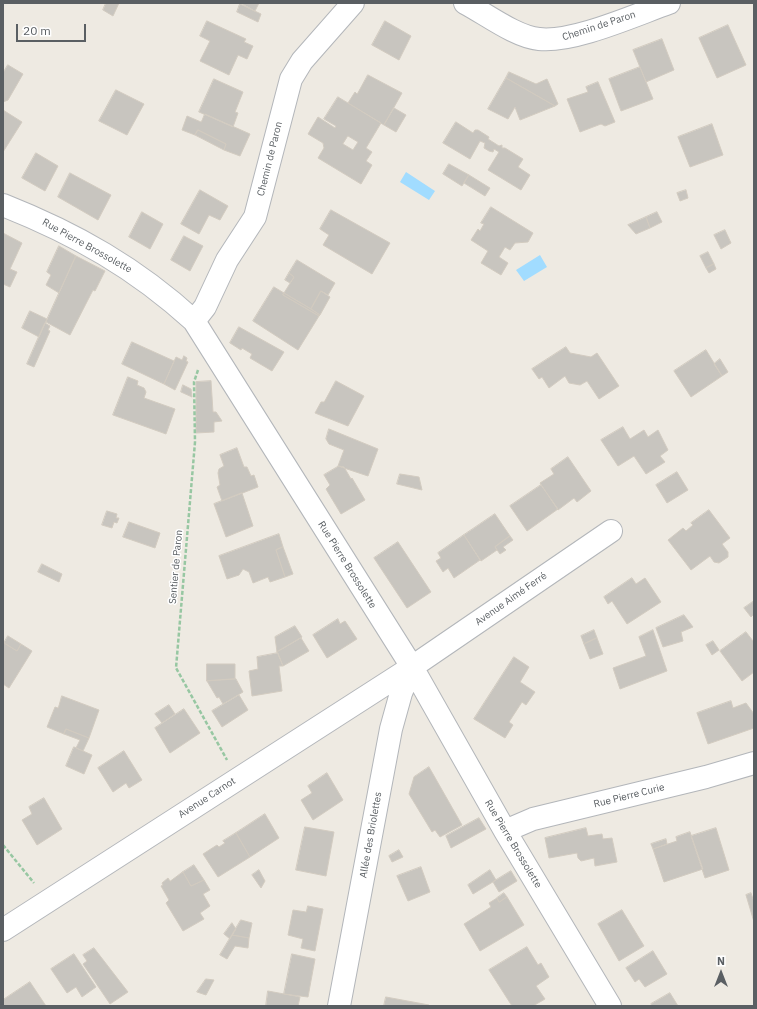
<!DOCTYPE html>
<meta charset="utf-8">
<style>
body{margin:0}
#map{position:relative;width:757px;height:1009px;overflow:hidden;background:#eeeae2;font-family:"IBM Plex Sans",sans-serif}
canvas{display:block}
.frame{position:absolute;inset:0;border:4px solid #5a5f63;pointer-events:none}
.north{position:absolute;left:701px;top:953px;width:40px;height:40px;-webkit-text-stroke:3px #fff;paint-order:stroke;rotate:0deg;font-size:11px;font-weight:700;line-height:16px;text-align:center;color:#5a5f63}
.north::after{content:'';display:block;margin:auto;width:14px;height:18px;background:#5a5f63;clip-path:polygon(50% 0,100% 100%,50% 72%,0 100%)}
.scale{position:absolute;left:16px;top:24px;width:70px;height:18px;box-sizing:border-box;border:2px solid #5a5f63;border-top:0;padding-left:5px;font-size:12px;line-height:14px;white-space:nowrap;color:#5a5f63;-webkit-text-stroke:3px #fff;paint-order:stroke}
</style>
<div id="map">
<canvas width="757" height="1009"></canvas>
<div class="frame"></div>
<div class="north">N</div>
<div class="scale">20 m</div>
</div>
<script>
const ctx = document.querySelector('canvas').getContext('2d');
ctx.lineJoin = 'round';
function fillPath(path, color) {
  ctx.fillStyle = color;
  ctx.fill(path, 'evenodd');
}
function stroke(path, color, width, dash) {
  ctx.strokeStyle = color;
  ctx.lineWidth = width;
  ctx.lineCap = dash ? 'butt' : 'round';
  ctx.setLineDash(dash || []);
  ctx.stroke(path);
}
function label(font, color, halo, rows, align = 'center') {
  ctx.font = font + ' "IBM Plex Sans",sans-serif';
  ctx.lineWidth = 3;
  ctx.setLineDash([]);
  ctx.textBaseline = 'middle';
  ctx.strokeStyle = halo;
  ctx.fillStyle = color;
  for (const [text, x, y, turn = 0] of rows) {
    ctx.save();
    ctx.translate(x, y);
    ctx.rotate((+turn || 0) * Math.PI / 180);
    ctx.textAlign = isNaN(turn) ? turn : align;
    if (halo) ctx.strokeText(text, 0, 0);
    ctx.fillText(text, 0, 0);
    ctx.restore();
  }
}
const water = new Path2D(`
 M406,172l29,19 -6,9 -29,-18z
 M540,255l7,12 -23,14 -8,-11z`);
const building = new Path2D(`
 M106,3h13l-6,13 -10,-6z
 M241,3h18l-4,8z
 M240,4l21,10 -3,8 -21,-10z
 M207,21l39,18 -2,3 9,4 -6,13 -9,-4 -9,20 -29,-14 10,-20 -10,-5z
 M385,21l26,15 -12,24 -27,-15z
 M728,25l18,40 -29,13 -18,-40z
 M662,39l12,31 -28,12 -13,-32z
 M8,65l15,9 -15,26 -5,2v-29z
 M640,67l13,32 -32,12 -12,-32z
 M509,72l27,12 11,-5 11,25 -3,2 -49,-28z
 M368,75l34,18 -18,32 -36,-22 7,-11 2,2z
 M506,78l49,28 -35,14 -5,-13 -7,12 -20,-10z
 M214,79l29,13 -8,20 3,1 -5,14 -34,-15z
 M598,82l17,40 -10,4 -4,-2 -21,8 -13,-33 21,-7 -2,-5z
 M116,90l28,14 -17,31 -28,-14z
 M338,97l43,26 -15,25 6,4 -6,9 6,4 -11,19 -43,-26 6,-10 -1,-5 -15,-9 10,-17 17,11 1,-2 -12,-7zM348,136l10,6 -5,8 -10,-6z
 M394,108l12,7 -10,17 -12,-7z
 M3,110l19,12 -19,30z
 M205,114l45,20 -10,22 -16,-6 2,-6 -28,-14 -3,5 -13,-5 5,-14 14,6z
 M456,122l17,11 2,-3h3l11,7 -1,2 11,7 3,-1v3h3l18,11 -5,8 12,8 -9,15 -33,-20 11,-18 -5,-3 -1,3 -4,-1 -5,-3 1,-5 -5,-2 -10,18 -27,-16z
 M712,124l11,31 -33,12 -12,-30z
 M198,130l28,14 -2,6 -29,-15z
 M36,153l22,13 -13,25 -23,-13z
 M449,164l20,11 -7,11 -19,-12z
 M70,173l41,22 -13,25 -40,-23z
 M469,175l21,13 -5,8 -21,-13z
 M200,190l28,16 -8,14 -11,-5 -10,19 -18,-10z
 M686,190l2,8 -8,3 -3,-8z
 M491,207l42,26 -5,9 -13,1 -5,7 -5,-3 -6,10 9,6 -7,12 -20,-12 7,-12 -17,-11 7,-11 2,2 4,-7 -3,-1z
 M331,210l59,33 -18,31 -49,-29 6,-10 -9,-6z
 M142,212l21,12 -13,25 -21,-12z
 M657,212l5,10 -12,6 -4,-11z
 M646,217l4,11 -14,6 -8,-9z
 M725,230l6,13 -10,6 -7,-14z
 M3,233l19,10 -12,26 7,3 -7,15 -7,-3z
 M184,236l19,10 -13,25 -19,-11z
 M59,246l17,10 -17,37 -13,-8 5,-10 -4,-3z
 M708,252l6,12 -8,4 -6,-12z
 M76,256l29,15 -10,20 -2,-1 -23,45 -24,-13z
 M297,260l38,23 -7,12 -7,-4 -10,18 -27,-16 10,-16 -5,-4z
 M714,264l2,5 -7,4 -3,-5z
 M289,273l5,4 -4,6 -5,-3z
 M274,287l10,6 -1,2 36,21 -21,34 -45,-29z
 M321,291l9,6 -10,18 -9,-6z
 M284,293l27,16 9,6 -1,1 -36,-21z
 M30,311l17,8 -8,18 -17,-9z
 M45,323l5,3 -2,4 2,1 -16,36 -7,-3z
 M239,327l45,25 -12,19 -22,-13 2,-4 -10,-6 -1,2 -11,-7z
 M132,342l42,19 -10,23 -42,-20z
 M566,347l4,6 21,4 6,-4 22,33 -20,13 -12,-18 -7,4 -11,-2 -4,-7 -16,12 -7,-11 -3,2 -7,-10z
 M706,350l16,26 -31,21 -17,-26z
 M184,356l3,2 -1,3 2,1 -13,28 -11,-6 12,-27 6,3z
 M720,359l8,13 -6,4 -8,-12z
 M128,377l10,4 -1,4 7,3 2,4 -2,6 31,11 -9,25 -53,-19z
 M211,381l2,31h3l6,9 -8,1v10l-18,1v-51z
 M336,381l28,15 -16,30 -33,-13 6,-11h3z
 M183,385l8,4 1,8 -11,-5z
 M623,427l7,12 14,-9 4,7 10,-7 10,20 -8,6 5,6 -19,12 -12,-18 -16,10 -17,-26z
 M329,429l49,20 -10,27 -30,-10 6,-16 -15,-6 -3,-5z
 M237,448l7,19h3l4,9 3,-1 4,12 -36,14 -5,-14 3,-2 -2,-12 1,-4 5,-3 -4,-11z
 M568,457l23,34 -14,11 -3,-4 -16,12 -18,-27 14,-9 -3,-5z
 M339,466l5,1 7,12 1,-1 13,22 -24,14 -15,-25 4,-4 -6,-10z
 M677,472l11,18 -21,13 -11,-18z
 M400,474l19,3 3,13 -25,-6z
 M541,485l17,24 -31,22 -17,-25z
 M242,493l11,33 -27,11 -12,-33z
 M709,510l21,28 -8,6 6,8v5l-9,6 -5,-1 -4,-6 -19,14 -23,-30 15,-12 3,3 7,-6 -2,-2z
 M107,511l10,3 -1,4h3l-2,5 -3,-1 -2,6 -10,-3z
 M495,514l15,22 -15,11 2,3 -16,11 -17,-26z
 M129,522l31,11 -5,15 -32,-11z
 M279,534l4,13 -7,3 9,27 -15,5 -2,-5 -15,6 -4,-11 -6,-3 -4,6 -12,4 -8,-23z
 M464,535l16,25 -26,18 -6,-10 -5,4 -7,-11 5,-3 -3,-5z
 M510,536l3,4 -10,7 3,3 -6,4 -5,-7z
 M398,542l33,50 -24,16 -33,-50z
 M283,547l10,27 -8,3 -9,-27z
 M42,564l20,10 -3,8 -21,-10z
 M632,578l4,6 9,-6 16,24 -34,22 -15,-23 -4,3 -4,-7z
 M754,601v13l-3,3 -7,-9z
 M684,615l9,12 -12,5 2,9 -20,6 -7,-19z
 M338,619l2,5 5,-3 12,18 -30,19 -14,-23z
 M295,626l7,11 -25,15 -2,-15z
 M594,630l3,8 -13,6 -3,-8z
 M653,630l14,41 -47,18 -7,-21 33,-12 -7,-19z
 M746,632l7,9 1,-1v32l-12,9 -22,-30z
 M8,636l13,8 -4,7 -13,-8z
 M301,638l8,13 -26,15 -6,-14z
 M597,638l6,16 -13,5 -6,-15z
 M713,641l6,9 -7,5 -6,-10z
 M4,643l13,8 4,-7 11,7 -23,37 -6,-4z
 M278,653l5,13h-4l3,25 -30,5 -3,-25 9,-2 -1,-12z
 M514,657l15,10 -9,15 15,10 -9,13 -4,-3 -13,20 4,3 -8,13 -31,-19z
 M207,664h28v15l-28,2z
 M236,679l7,13 -20,12 -4,-7 -2,1 -10,-17z
 M239,695l9,15 -26,17 -10,-16z
 M62,696l37,14 -10,28 -23,-9 -2,5 -17,-7 8,-20 3,1z
 M731,701l2,7 13,-5 8,11v14l-46,16 -11,-31z
 M169,705l6,9 -13,9 -7,-9z
 M184,709l16,24 -30,20 -15,-25z
 M66,729l23,9 -6,13 -7,-3 4,-8 -16,-6z
 M74,747l18,8 -8,19 -18,-8z
 M124,751l18,29 -13,8 -3,-5 -13,9 -15,-24z
 M429,767l33,58 -22,12 -5,-7 -3,2 -23,-38 5,-17z
 M327,773l16,27 -30,20 -12,-20 11,-7 -4,-7z
 M44,798l18,31 -25,16 -15,-25 10,-6 -3,-7z
 M265,814l14,24 -29,19 -14,-24z
 M479,818l7,11 -35,19 -5,-12z
 M305,827l29,5 -8,44 -30,-6z
 M586,828l2,8 14,-2 1,5 9,-1 5,24 -22,4 -1,-8 -13,3 -3,-3 -1,-5 -28,5 -4,-20z
 M716,828l13,42 -24,8 -14,-42z
 M690,832l13,37 -39,13 -11,-33 24,-8 -1,-4z
 M236,833l14,24 -32,20 -15,-23 14,-9 2,2 6,-4 -2,-2z
 M666,839l1,5 -14,5 -2,-5z
 M399,850l4,7 -11,5 -3,-6z
 M194,865l10,15 -13,6 -8,-14z
 M421,867l9,25 -22,9 -11,-25z
 M259,870l6,11 -4,7 -9,-13z
 M490,870l6,10 -23,14 -5,-9z
 M511,871l6,10 -18,11 -6,-10z
 M183,872l8,14 13,-6 6,10 -7,4 7,12 -10,7 4,6 -21,12 -17,-28 3,-3 -8,-14 2,-1 -1,-2 6,-5 2,3z
 M504,893l3,4 -8,5 -2,-4z
 M751,893l3,9v20l-8,-27z
 M507,897l17,28 -44,26 -16,-27 27,-17 -2,-4 8,-5 2,4z
 M308,906l15,3 -8,42 -14,-3 2,-9 -15,-4 5,-25 13,2z
 M622,910l22,36 -25,15 -21,-37z
 M241,920l11,3 -3,15 -17,-3z
 M232,923l4,6 -6,10 -6,-5z
 M232,935l17,3 -1,10 -13,-2 -8,13 -7,-4z
 M527,947l11,18 3,-2 8,14 -13,9 9,13 -12,7h-21l-23,-36z
 M94,948l34,44 -18,12 -27,-40 4,-3 -4,-6z
 M653,951l14,23 -22,13 -6,-8 -4,3 -9,-14z
 M74,954l22,33 -14,10 -6,-10 -9,6 -16,-24z
 M292,954l23,5 -7,38 -24,-3z
 M206,979l8,1 -8,15 -9,-3z
 M30,982l16,24h-43v-6z
 M268,991l32,6 -2,9h-32z
 M670,993l8,13h-26l-1,-2z
 M386,997l43,8 -1,1h-44z`);
const path = new Path2D(`
 M198,370l-4,12 1,60 -19,226 51,92
 M3,845l31,38`);
const minor = new Path2D(`
 M465,3c21,11 51,34 74,36 34,4 96,-24 130,-36
 M3,205c73,29 133,63 191,116l218,346 93,164 105,175
 M194,321l11,-14 22,-47 28,-43 36,-138 11,-18 51,-58
 M505,831l28,-12 173,-42 48,-14
 M3,930l409,-263 199,-136
 M339,1006l52,-277 10,-36 11,-26`);
const streetNames = [
 ["Chemin de Paron",599,26,-18],
 ["Chemin de Paron",270,159,-76],
 ["Rue Pierre Brossolette",87,246,29],
 ["Rue Pierre Brossolette",347,565,58],
 ["Sentier de Paron",176,567,-85],
 ["Avenue Aimé Ferré",511,599,-35],
 ["Rue Pierre Curie",629,796,-14],
 ["Avenue Carnot",207,798,-33],
 ["Allée des Briolettes",371,835,-80],
 ["Rue Pierre Brossolette",513,844,59]
];
fillPath(water, '#a1dcff');
fillPath(building, '#c8c5bf');
stroke(building, '#d2cbc0', 1);
stroke(minor, '#b3b6ba', 24);
stroke(path, '#97c7a2', 2.5, [4, 2]);
stroke(minor, '#fff', 22);
label('10px', '#5a5f63', '#fff', streetNames);
</script>
